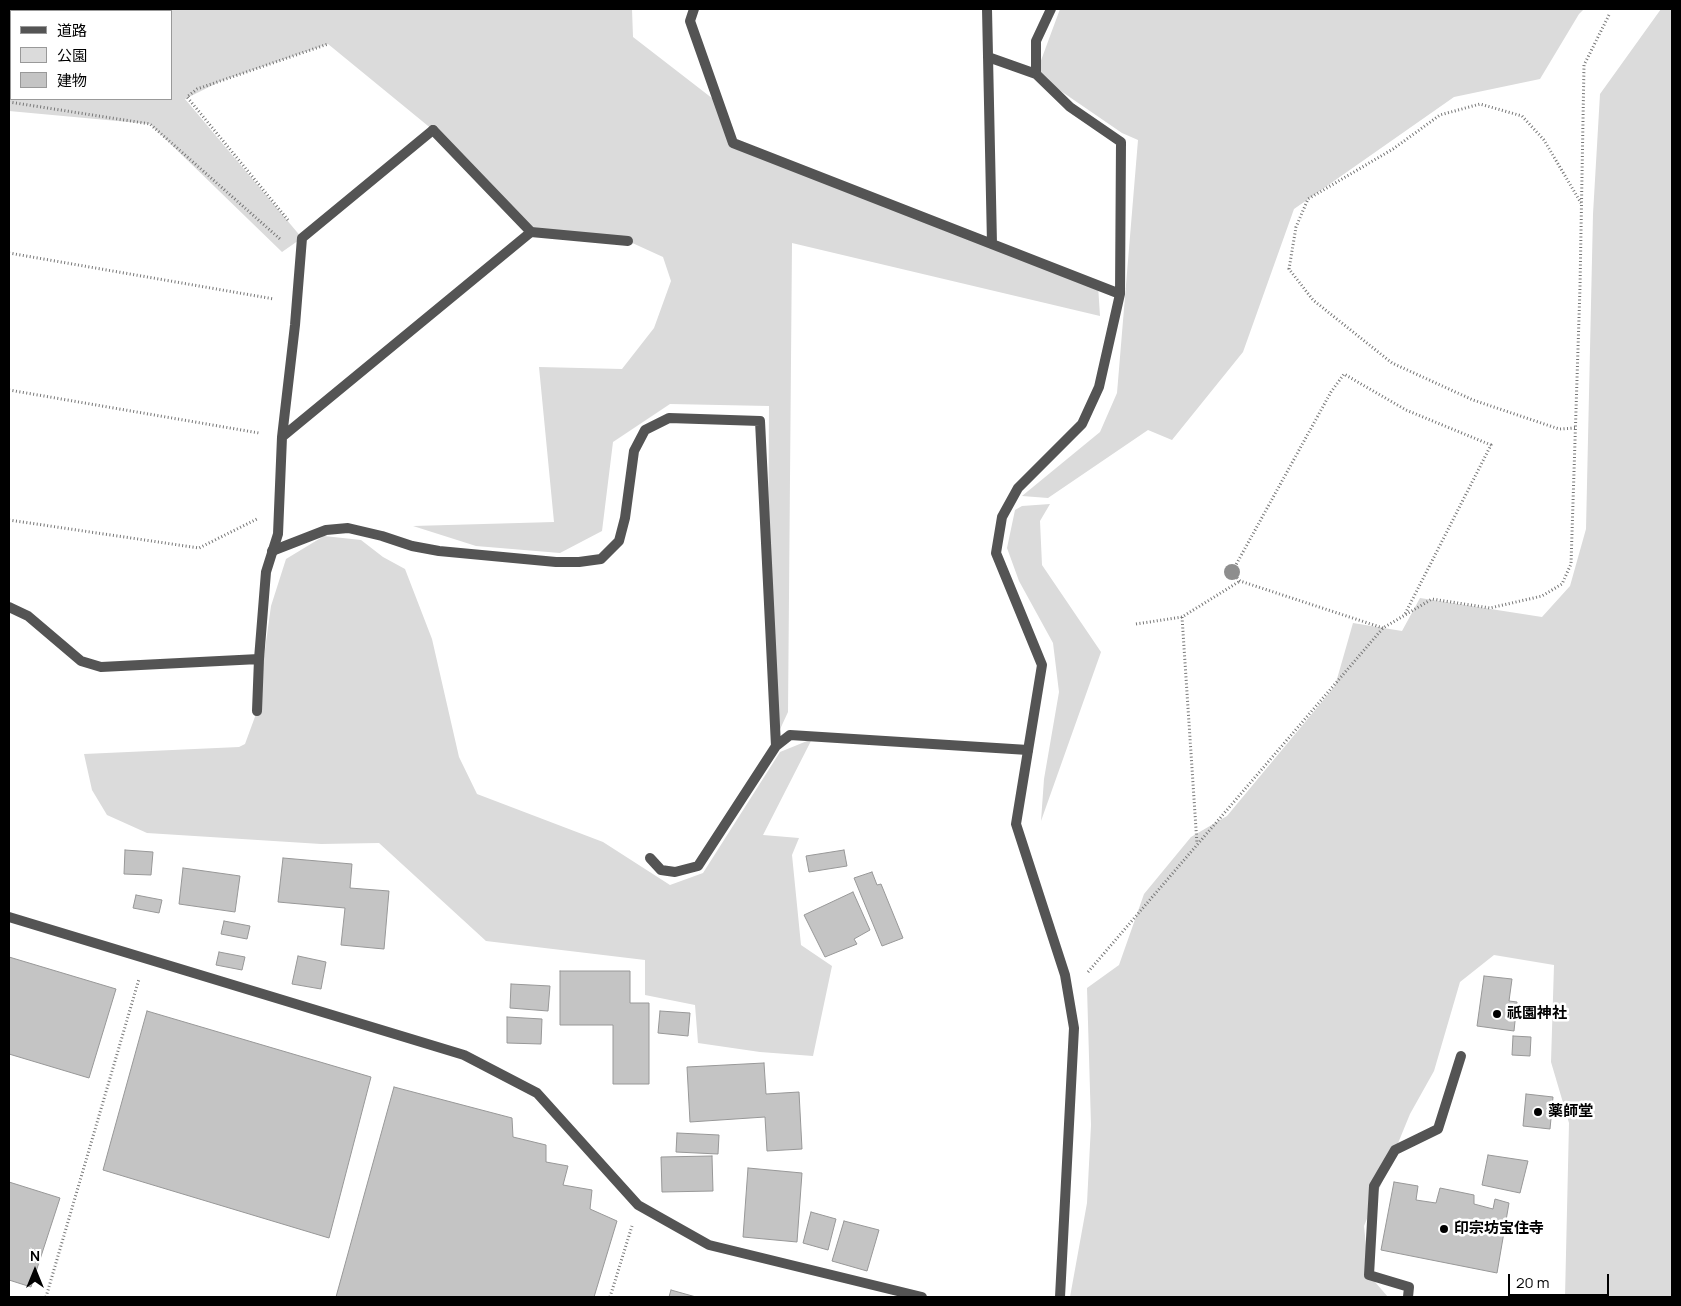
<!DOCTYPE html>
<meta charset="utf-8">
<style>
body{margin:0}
#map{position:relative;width:1681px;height:1306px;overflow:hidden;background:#fff;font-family:Manrope,"Noto Sans JP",sans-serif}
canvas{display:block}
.frame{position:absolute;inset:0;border:10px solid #000;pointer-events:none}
.legend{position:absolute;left:10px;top:10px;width:162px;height:90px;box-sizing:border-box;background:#fff;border:1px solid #999;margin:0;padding:6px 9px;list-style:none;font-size:15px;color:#000}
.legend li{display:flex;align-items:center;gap:10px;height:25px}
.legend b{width:25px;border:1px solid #999}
.north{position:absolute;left:10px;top:1246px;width:50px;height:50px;-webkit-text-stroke:4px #fff;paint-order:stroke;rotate:0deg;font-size:14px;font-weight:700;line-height:20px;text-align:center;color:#000}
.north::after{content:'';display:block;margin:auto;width:18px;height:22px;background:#000;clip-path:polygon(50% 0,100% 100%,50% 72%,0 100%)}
.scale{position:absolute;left:1508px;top:1274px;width:101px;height:22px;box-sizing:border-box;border:2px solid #000;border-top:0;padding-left:6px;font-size:15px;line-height:18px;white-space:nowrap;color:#000;-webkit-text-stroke:4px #fff;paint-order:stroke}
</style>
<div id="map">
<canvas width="1681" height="1306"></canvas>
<div class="frame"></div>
<ul class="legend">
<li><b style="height:6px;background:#545454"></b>道路</li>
<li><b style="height:14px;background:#dbdbdb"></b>公園</li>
<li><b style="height:14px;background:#c4c4c4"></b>建物</li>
</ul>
<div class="north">N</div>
<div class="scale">20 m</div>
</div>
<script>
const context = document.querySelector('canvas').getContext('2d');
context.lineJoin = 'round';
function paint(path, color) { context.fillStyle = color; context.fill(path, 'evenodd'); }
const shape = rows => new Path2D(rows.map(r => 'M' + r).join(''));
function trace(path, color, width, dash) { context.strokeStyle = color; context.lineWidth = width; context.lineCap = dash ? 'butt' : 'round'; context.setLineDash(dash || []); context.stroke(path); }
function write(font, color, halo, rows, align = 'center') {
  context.font = font + ' Manrope,"Noto Sans JP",sans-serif'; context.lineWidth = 5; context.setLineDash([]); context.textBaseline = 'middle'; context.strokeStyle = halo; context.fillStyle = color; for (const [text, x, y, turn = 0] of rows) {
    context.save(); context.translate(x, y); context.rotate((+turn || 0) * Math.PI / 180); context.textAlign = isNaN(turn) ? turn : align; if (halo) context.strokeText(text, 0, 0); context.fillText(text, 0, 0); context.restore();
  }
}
paint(shape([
 [9,9,632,9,633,37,717,102,733,143,1098,285,1100,316,792,243,788,712,776,738,768,582,769,406,670,404,613,442,602,531,560,553,476,546,413,526,554,522,539,367,622,369,654,328,671,281,663,257,628,241,534,233,433,130,328,44,221,81,185,99,302,238,282,252,150,124,9,111],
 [11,11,171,11,171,99,11,99],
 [1060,9,1584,9,1579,14,1540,79,1454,97,1294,209,1243,352,1172,440,1148,430,1048,498,1022,496,1100,432,1117,393,1138,140,1122,133,1036,74],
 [1661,9,1672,9,1672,1297,1565,1297,1569,1123,1551,1062,1554,965,1494,955,1460,982,1434,1071,1410,1114,1364,1226,1369,1275,1388,1297,1070,1297,1087,1203,1091,1125,1087,988,1119,965,1144,894,1191,837,1227,816,1335,686,1353,623,1402,631,1420,598,1542,617,1570,586,1586,529,1593,214,1600,94],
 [1050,504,1040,521,1042,565,1101,652,1041,821,1044,779,1059,692,1053,643,1019,581,1007,548,1015,510,1022,506],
 [324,536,361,540,383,557,405,569,432,639,459,757,477,794,603,842,670,885,703,873,780,752,812,739,763,835,799,838,792,855,801,945,832,966,813,1056,760,1052,698,1043,695,1005,645,995,645,960,486,941,379,843,321,844,147,833,107,815,92,790,84,754,239,747,245,744,256,714,271,606,286,559]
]), '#dbdbdb');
const building = shape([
 [125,850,153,852,151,875,124,874,125,850],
 [844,850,847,866,809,872,806,856,844,850],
 [283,858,352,864,350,888,389,891,384,949,341,945,345,908,278,902,283,858],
 [183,868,240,876,235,912,179,904,183,868],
 [872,872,877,885,881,884,903,938,882,946,854,878,872,872],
 [853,892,870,930,854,939,857,944,825,957,804,915,853,892],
 [136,895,162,900,159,913,133,908,136,895],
 [224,921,250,926,247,939,221,934,224,921],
 [219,952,245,957,242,970,216,965,219,952],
 [298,956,326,962,321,989,292,984,298,956],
 [9,957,116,989,89,1078,9,1054,9,957],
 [560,971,630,971,630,1003,649,1003,649,1084,613,1084,613,1025,560,1025,560,971],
 [1484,976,1512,979,1509,1001,1517,1002,1514,1031,1477,1026,1484,976],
 [511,984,550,986,548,1011,510,1008,511,984],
 [147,1011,371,1077,329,1238,103,1170,147,1011],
 [660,1011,690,1013,688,1036,658,1033,660,1011],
 [507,1017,542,1019,541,1044,507,1043,507,1017],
 [1513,1036,1531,1037,1530,1056,1512,1055,1513,1036],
 [764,1063,766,1094,799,1092,802,1149,767,1151,765,1117,690,1122,687,1067,764,1063],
 [394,1087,512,1118,513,1137,546,1145,546,1162,568,1166,563,1185,592,1190,590,1209,617,1221,594,1297,336,1297,394,1087],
 [1526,1094,1553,1097,1550,1129,1523,1126,1526,1094],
 [677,1133,719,1135,718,1154,676,1152,677,1133],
 [1488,1155,1528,1161,1520,1193,1482,1185,1488,1155],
 [712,1156,713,1191,662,1192,661,1157,712,1156],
 [748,1168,802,1173,797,1242,743,1237,748,1168],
 [9,1182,60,1198,31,1287,9,1280,9,1182],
 [1394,1182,1418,1186,1416,1200,1436,1203,1440,1188,1474,1195,1474,1204,1493,1209,1495,1199,1509,1203,1497,1273,1381,1250,1394,1182],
 [811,1212,836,1219,828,1250,803,1243,811,1212],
 [844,1221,879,1230,867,1271,832,1261,844,1221],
 [671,1290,696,1297,669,1297,671,1290]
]);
paint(building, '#c4c4c4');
trace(building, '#989898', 1);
trace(shape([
 [9,102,150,124,280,239],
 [288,220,187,97,197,89,328,44],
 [9,253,274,299],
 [9,390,259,433],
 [1575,428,1559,429,1473,400,1392,363,1313,300,1289,269,1296,227,1308,199,1393,149,1440,115,1480,104,1522,116,1544,140,1581,203],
 [9,520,199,548,257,519],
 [1182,617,1197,844],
 [1136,624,1182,617,1240,581],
 [1383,628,1240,581,1232,572,1331,392,1344,374,1406,410,1491,445,1405,614],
 [1088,972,1383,628,1432,599,1490,608,1542,596,1562,584,1571,564,1580,287,1584,65,1610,13],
 [46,1297,139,979],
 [610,1297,632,1226]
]), '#767676', 3, [1, 2.5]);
trace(shape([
 [433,130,531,232,628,241],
 [272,551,326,530,348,528,382,536,412,546,439,551,556,562,579,562,601,559,619,541,625,518,634,451,645,430,669,418,760,421,776,746],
 [650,858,661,870,675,872,698,866,776,746,790,735,1028,750],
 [1408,1297,1409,1287,1369,1275,1374,1186,1395,1150,1438,1129,1461,1056]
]), '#545454', 10);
trace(shape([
 [694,9,690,21,733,143,1120,294],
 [987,9,992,244],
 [1051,9,1036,41,1036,74,1070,107,1121,142,1120,294,1099,387,1082,424,1018,488,1002,517,996,553,1042,665,1016,824,1065,975,1074,1028,1060,1297],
 [988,57,1036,74],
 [282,437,531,232],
 [9,607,28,616,81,661,101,667,259,659],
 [257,711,259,659,266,572,278,534,282,437,295,325,302,238,433,130],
 [9,917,464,1055,537,1093,638,1205,709,1245,922,1297]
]), '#545454', 10);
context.fillStyle = '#8e8e8e';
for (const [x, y] of [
 [1232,572]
]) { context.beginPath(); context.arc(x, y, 8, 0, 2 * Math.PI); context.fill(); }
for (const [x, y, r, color] of [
 [1497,1014,5,"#000"],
 [1538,1112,5,"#000"],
 [1444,1229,5,"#000"]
]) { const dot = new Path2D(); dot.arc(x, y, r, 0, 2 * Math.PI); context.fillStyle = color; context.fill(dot); trace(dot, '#fff', 2); }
write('bold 15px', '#000', '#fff', [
 ["祇園神社",1507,1014],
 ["薬師堂",1548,1112],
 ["印宗坊宝住寺",1454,1229]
], 'left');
</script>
